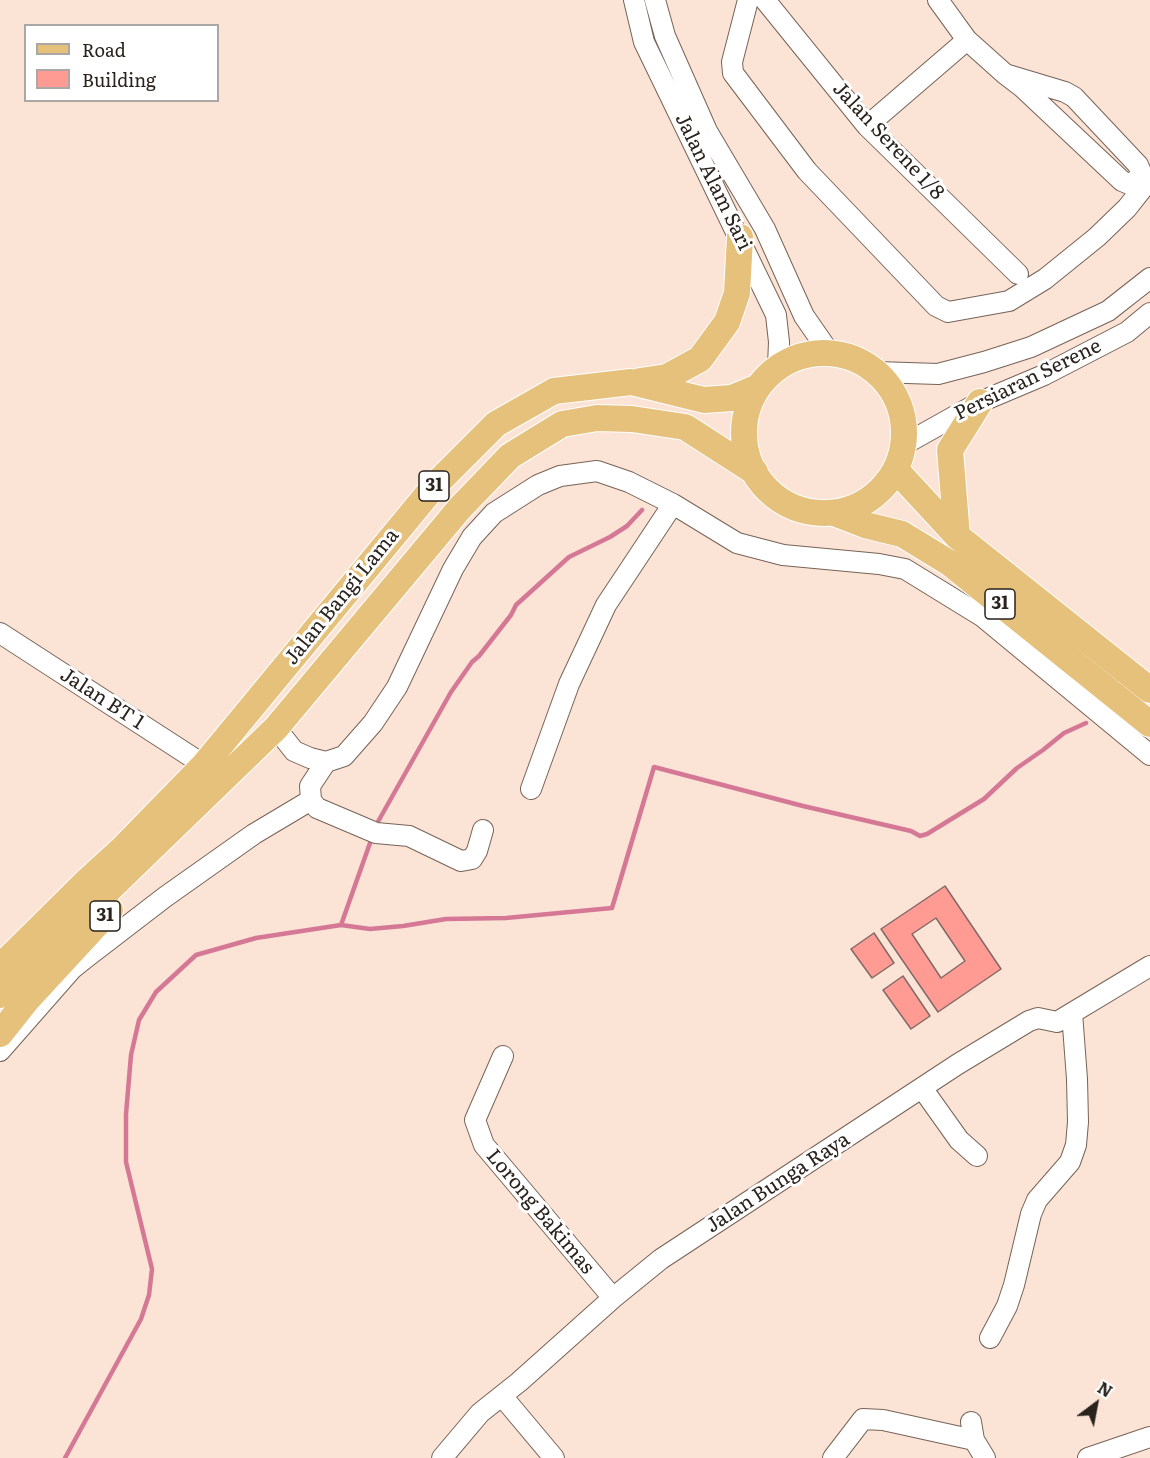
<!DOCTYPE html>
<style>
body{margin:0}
#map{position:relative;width:1150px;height:1458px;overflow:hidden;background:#fbe3d5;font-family:Literata,serif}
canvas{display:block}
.legend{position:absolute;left:24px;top:24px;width:195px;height:78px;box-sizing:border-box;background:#fff;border:2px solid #aaa7a5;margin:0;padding:8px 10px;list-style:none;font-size:18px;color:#2a221d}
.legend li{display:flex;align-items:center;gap:12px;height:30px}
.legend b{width:30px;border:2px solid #aaa7a5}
.north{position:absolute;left:1066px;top:1374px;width:60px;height:60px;-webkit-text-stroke:4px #fff;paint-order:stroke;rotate:32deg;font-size:16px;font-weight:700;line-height:24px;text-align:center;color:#2a221d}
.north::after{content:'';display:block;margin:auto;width:21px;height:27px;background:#2a221d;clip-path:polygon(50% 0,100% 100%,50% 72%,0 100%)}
</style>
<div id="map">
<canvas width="1150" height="1458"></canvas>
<ul class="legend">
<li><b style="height:8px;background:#e6c17b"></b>Road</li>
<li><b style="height:16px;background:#ff9b92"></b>Building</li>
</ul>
<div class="north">N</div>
</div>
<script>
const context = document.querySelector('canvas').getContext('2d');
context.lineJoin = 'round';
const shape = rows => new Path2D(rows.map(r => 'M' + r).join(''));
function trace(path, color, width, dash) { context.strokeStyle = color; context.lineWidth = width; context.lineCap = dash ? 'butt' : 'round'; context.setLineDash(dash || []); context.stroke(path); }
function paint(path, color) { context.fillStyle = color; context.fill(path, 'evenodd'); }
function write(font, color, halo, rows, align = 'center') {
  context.font = font + ' Literata,serif'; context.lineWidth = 6; context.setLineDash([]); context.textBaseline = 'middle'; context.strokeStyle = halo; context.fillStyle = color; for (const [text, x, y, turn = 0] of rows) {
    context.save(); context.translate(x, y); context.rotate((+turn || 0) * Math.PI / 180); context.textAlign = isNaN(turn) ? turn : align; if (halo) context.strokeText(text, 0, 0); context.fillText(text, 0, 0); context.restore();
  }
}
trace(shape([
 [375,827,451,692,472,662,479,656,511,615,516,605,569,557,610,537,627,526,642,510],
 [341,925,370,843],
 [65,1458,141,1319,149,1295,152,1269,126,1162,126,1114,131,1055,139,1020,156,992,196,955,256,938,341,925,370,929,403,926,446,919,506,918,612,908,654,767,803,806,911,831,920,836,927,834,984,799,1017,768,1043,750,1064,733,1086,723]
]), '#d57896', 4.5);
const building = shape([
 [945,886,1001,969,938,1012,881,929,945,886],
 [936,918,965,961,941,978,912,934,936,918],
 [874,933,894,963,872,978,851,949,874,933],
 [903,976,930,1016,911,1029,883,990,903,976]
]);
paint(building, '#ff9b92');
trace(building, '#826967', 1.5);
const minor = shape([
 [634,0,644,42,776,315,779,342,778,366],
 [655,0,665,36,707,131,765,229,804,316,829,352],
 [748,0,732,62,733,73,807,171,936,306,948,312,1009,301,1045,279,1097,237,1127,208,1150,179],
 [765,0,867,126,1018,274],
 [938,0,967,40,1005,74,1022,87,1122,181,1129,184,1136,181,1141,172,1138,165,1074,97,1065,92,1005,74],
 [867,126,967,40],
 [877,372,938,374,984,362,1031,347,1108,311,1150,278],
 [905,444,980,402,1044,375,1127,332,1150,313],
 [0,633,204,765],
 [276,728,294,751,310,758,326,762,344,756,373,723,397,687,453,569,472,537,494,513,538,485,560,476,597,471,629,482,673,504,737,543,783,555,879,564,905,569,983,617,1150,755],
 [326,762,310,786,311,800,317,808,376,833,409,836,461,861,472,859,477,851,483,830],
 [531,789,569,684,606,605,673,504],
 [0,1051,72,969,87,957,165,897,254,834,311,800],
 [503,1056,475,1120,484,1145,613,1298],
 [922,1088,959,1140,977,1156],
 [990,1338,1007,1306,1014,1285,1031,1214,1037,1200,1070,1162,1076,1145,1078,1122,1077,1079,1072,1013],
 [502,1396,554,1458],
 [971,1422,974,1440,985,1458],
 [442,1458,480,1413,519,1382,613,1298,661,1259,958,1064,1029,1021,1038,1018,1057,1022,1150,966],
 [833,1458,863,1419,883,1420,974,1440],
 [1088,1458,1150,1437]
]);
const major = shape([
 '744 433a80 80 0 1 1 160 0a80 80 0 1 1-160 0Z',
 [640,381,667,377,700,359,727,322,737,293,740,237],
 [896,470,957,536,1150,690],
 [834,513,865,525,902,534,951,564,1150,724],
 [957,536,950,450,980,402],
 [0,967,88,880,122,849,204,765,436,484,496,424,554,391,631,382,704,400,732,398,756,388],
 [0,995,276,728,460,508,510,456,562,424,597,418,632,419,685,427,755,472],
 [0,1034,27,1000,110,910]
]);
trace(minor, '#776357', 22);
trace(major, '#fff', 28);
trace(minor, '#fff', 20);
trace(major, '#e6c17b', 26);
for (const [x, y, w] of [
 [434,486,30],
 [1000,604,30],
 [105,916,30]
]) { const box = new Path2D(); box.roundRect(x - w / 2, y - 15, w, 30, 4.5); context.fillStyle = '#fff'; context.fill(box); trace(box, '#2a221d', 1.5); }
write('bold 18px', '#2a221d', null, [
 ["31",434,486],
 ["31",1000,604],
 ["31",105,916]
]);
write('20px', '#2a221d', '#fff', [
 ["Jalan Serene 1/8",888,141,47],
 ["Jalan Alam Sari",713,182,64],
 ["Persiaran Serene",1028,380,-26],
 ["Jalan Bangi Lama",342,597,-51],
 ["Jalan BT 1",102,699,33],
 ["Jalan Bunga Raya",778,1183,-33],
 ["Lorong Bakimas",540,1212,50]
]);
</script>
